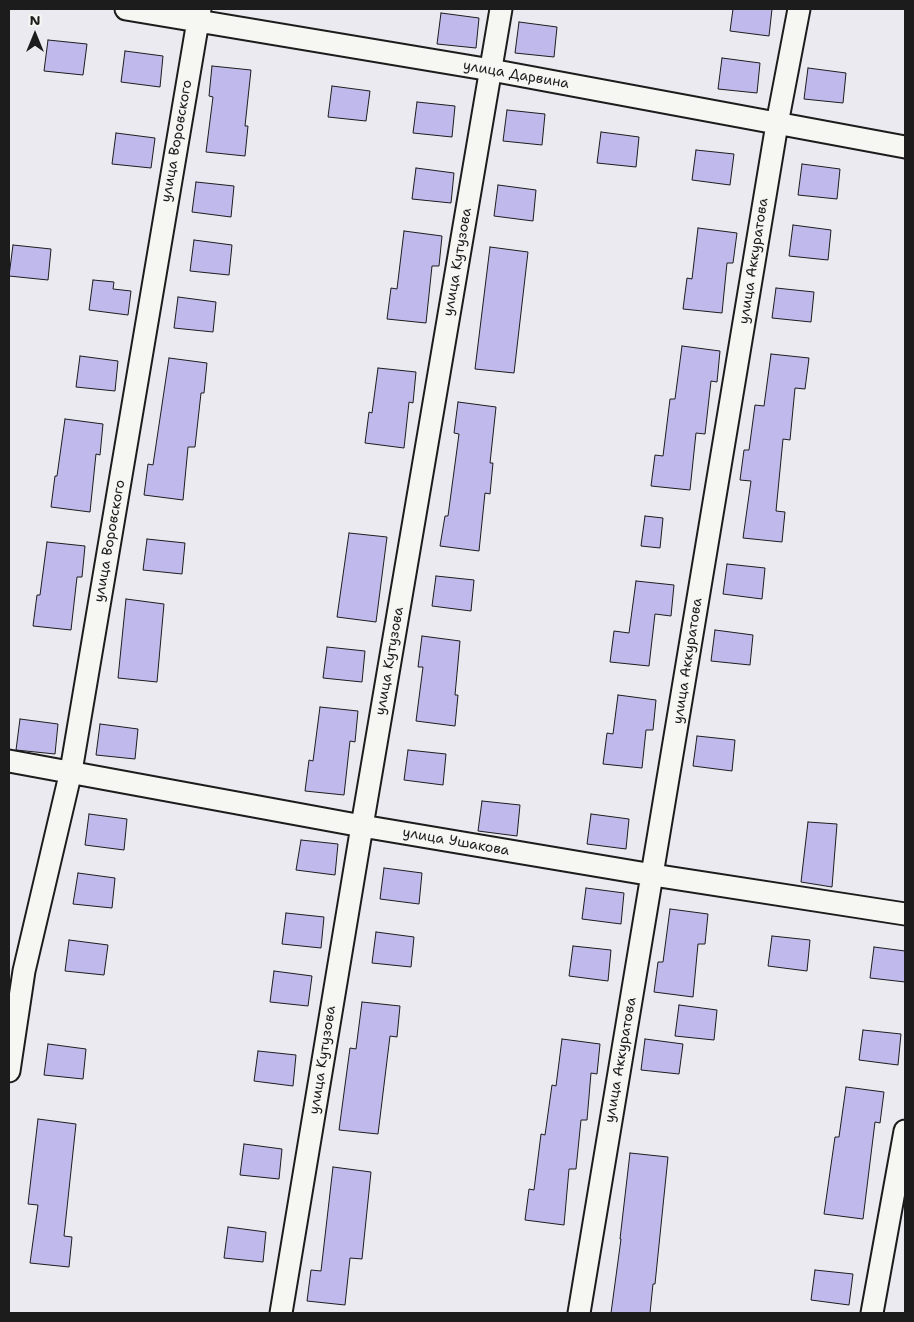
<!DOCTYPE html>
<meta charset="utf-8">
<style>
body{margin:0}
#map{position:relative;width:914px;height:1322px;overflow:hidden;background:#ebeaf1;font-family:"Shantell Sans",sans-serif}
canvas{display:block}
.frame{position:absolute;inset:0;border:10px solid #1c1c1c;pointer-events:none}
.north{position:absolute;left:10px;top:10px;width:50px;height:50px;-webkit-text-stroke:4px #f6f6f2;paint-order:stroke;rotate:0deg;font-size:14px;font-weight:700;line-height:20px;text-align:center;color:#1c1c1c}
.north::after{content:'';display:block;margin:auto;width:18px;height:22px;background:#1c1c1c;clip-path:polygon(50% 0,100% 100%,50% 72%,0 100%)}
</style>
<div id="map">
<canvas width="914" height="1322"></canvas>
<div class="frame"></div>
<div class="north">N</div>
</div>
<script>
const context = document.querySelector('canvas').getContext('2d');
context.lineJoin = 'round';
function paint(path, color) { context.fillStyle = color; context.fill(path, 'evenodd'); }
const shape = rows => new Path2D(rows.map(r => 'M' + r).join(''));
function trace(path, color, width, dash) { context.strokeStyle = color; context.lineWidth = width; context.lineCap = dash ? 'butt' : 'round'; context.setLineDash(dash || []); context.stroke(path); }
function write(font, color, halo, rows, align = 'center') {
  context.font = font + ' "Shantell Sans",sans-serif'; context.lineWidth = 4; context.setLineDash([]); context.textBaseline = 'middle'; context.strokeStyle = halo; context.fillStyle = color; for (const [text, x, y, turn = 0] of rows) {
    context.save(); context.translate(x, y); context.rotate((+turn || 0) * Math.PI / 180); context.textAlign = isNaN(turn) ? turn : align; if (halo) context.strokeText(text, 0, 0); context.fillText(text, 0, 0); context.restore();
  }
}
const building = shape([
 [733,9,772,9,769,36,730,31,733,9],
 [441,13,479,18,476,48,437,44,441,13],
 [519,22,557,27,554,57,515,53,519,22],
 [48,40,87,44,83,75,44,71,48,40],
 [125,51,163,56,160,87,121,82,125,51],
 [722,58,760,63,757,93,718,89,722,58],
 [212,66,251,70,245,126,248,126,245,156,206,152,213,97,209,96,212,66],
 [808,68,846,73,843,103,804,99,808,68],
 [332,86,370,91,366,121,328,117,332,86],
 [417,102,455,106,452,137,413,133,417,102],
 [507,110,545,114,542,145,503,141,507,110],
 [601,132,639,137,636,167,597,163,601,132],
 [116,133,155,138,151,168,112,164,116,133],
 [696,150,734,154,730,185,692,180,696,150],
 [802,164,840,169,837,199,798,195,802,164],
 [416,168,454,173,451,203,412,199,416,168],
 [196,182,234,186,231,217,192,212,196,182],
 [498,185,536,190,533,221,494,216,498,185],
 [793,225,831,230,828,260,789,256,793,225],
 [698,228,737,233,733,263,727,263,722,313,683,309,687,278,692,279,698,228],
 [404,231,442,236,439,266,432,266,426,323,387,319,391,288,397,289,404,231],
 [194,240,232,245,229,275,190,271,194,240],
 [13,245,51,249,48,280,9,276,13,245],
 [490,247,528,252,514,373,475,369,490,247],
 [93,280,114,282,113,289,131,291,128,315,89,310,93,280],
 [776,288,814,292,811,322,772,318,776,288],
 [178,297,216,302,213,332,174,328,178,297],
 [682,346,720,351,717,382,711,381,705,434,696,433,690,490,651,486,655,455,663,456,670,399,675,399,682,346],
 [771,354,809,358,805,389,795,388,790,440,783,439,776,511,785,512,782,542,743,538,751,481,740,480,744,450,749,450,755,405,764,406,771,354],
 [80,356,118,361,115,391,76,387,80,356],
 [169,358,207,363,204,393,201,393,195,447,188,447,183,500,144,495,148,464,153,465,169,358],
 [378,368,416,372,413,403,409,402,404,448,365,443,369,412,372,413,378,368],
 [458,402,496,407,490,463,493,463,490,494,485,493,479,551,440,546,445,516,448,516,459,434,454,433,458,402],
 [65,419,103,424,100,455,96,454,90,512,51,507,55,476,57,476,65,419],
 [645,516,663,518,660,548,641,546,645,516],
 [349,533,387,537,376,622,337,617,349,533],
 [147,539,185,543,182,574,143,570,147,539],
 [47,542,85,546,82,577,77,577,71,630,33,626,37,595,40,595,47,542],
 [727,564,765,568,762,599,723,594,727,564],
 [436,576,474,580,471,611,432,606,436,576],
 [636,581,674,585,671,616,655,614,649,666,610,662,614,631,629,633,636,581],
 [126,599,164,604,157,682,118,678,126,599],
 [715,630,753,635,750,665,711,661,715,630],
 [422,636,460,641,455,695,458,695,455,726,416,721,423,667,418,667,422,636],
 [327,647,365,651,362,682,323,678,327,647],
 [618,695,656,700,653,730,646,730,642,768,603,764,607,733,613,734,618,695],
 [320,707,358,711,355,742,350,741,344,795,305,791,309,760,313,761,320,707],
 [20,719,58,724,55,754,16,750,20,719],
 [100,724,138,729,135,759,96,755,100,724],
 [697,736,735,740,732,771,693,766,697,736],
 [408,750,446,754,443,785,404,780,408,750],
 [482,801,520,805,517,836,478,831,482,801],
 [89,814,127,819,124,850,85,845,89,814],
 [591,814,629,819,626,849,587,844,591,814],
 [808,822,837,824,832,887,801,882,808,822],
 [301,840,338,844,335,875,296,870,301,840],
 [384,868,422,873,419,904,380,899,384,868],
 [78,873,115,878,112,908,73,904,78,873],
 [586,888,624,893,621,924,582,919,586,888],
 [670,909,708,914,705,944,698,944,693,997,654,992,658,962,663,962,670,909],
 [286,913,324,917,321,948,282,944,286,913],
 [376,932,414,937,411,967,372,963,376,932],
 [772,936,810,940,807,971,768,966,772,936],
 [69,940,108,945,104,975,65,971,69,940],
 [573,946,611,950,608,981,569,976,573,946],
 [874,947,905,951,905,982,870,978,874,947],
 [274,971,312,976,308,1006,270,1002,274,971],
 [362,1002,400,1006,397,1037,390,1036,378,1134,339,1130,350,1048,356,1049,362,1002],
 [679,1005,717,1010,714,1040,675,1036,679,1005],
 [863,1030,901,1034,898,1065,859,1060,863,1030],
 [562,1039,600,1044,597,1074,591,1073,587,1120,581,1120,576,1169,569,1169,564,1225,525,1220,529,1189,534,1190,541,1134,545,1135,552,1085,556,1086,562,1039],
 [645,1039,683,1044,679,1074,641,1070,645,1039],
 [48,1044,86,1049,83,1079,44,1075,48,1044],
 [258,1051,296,1055,293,1086,254,1081,258,1051],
 [846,1087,884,1092,880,1123,875,1122,863,1219,824,1214,835,1137,839,1137,846,1087],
 [38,1119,76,1124,64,1236,72,1237,69,1267,30,1263,38,1205,28,1204,38,1119],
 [244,1144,282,1149,279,1179,240,1175,244,1144],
 [630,1153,668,1157,655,1284,653,1284,650,1313,611,1313,621,1239,620,1239,630,1153],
 [333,1167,371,1172,362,1259,350,1258,345,1305,307,1301,311,1270,321,1271,333,1167],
 [228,1227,266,1232,263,1262,224,1258,228,1227],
 [815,1270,853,1274,849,1305,811,1300,815,1270]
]);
paint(building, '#c0baec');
trace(building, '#1c1c1c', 1);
const minor = shape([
 [126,9,491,70,905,147],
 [9,761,362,826,653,875,905,914],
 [9,1071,24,971,71,771,200,9],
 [281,1313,362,826,501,9],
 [579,1313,777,124,799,9],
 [872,1313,905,1131]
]);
trace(minor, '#1c1c1c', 25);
trace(minor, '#f6f6f2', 21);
write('14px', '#1c1c1c', '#f6f6f2', [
 ["улица Дарвина",516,75,10],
 ["улица Воровского",177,141,-80],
 ["улица Аккуратова",754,261,-81],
 ["улица Кутузова",458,262,-80],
 ["улица Воровского",110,541,-80],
 ["улица Кутузова",390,661,-80],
 ["улица Аккуратова",688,661,-81],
 ["улица Ушакова",456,842,10],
 ["улица Кутузова",323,1060,-81],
 ["улица Аккуратова",621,1060,-80]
]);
</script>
